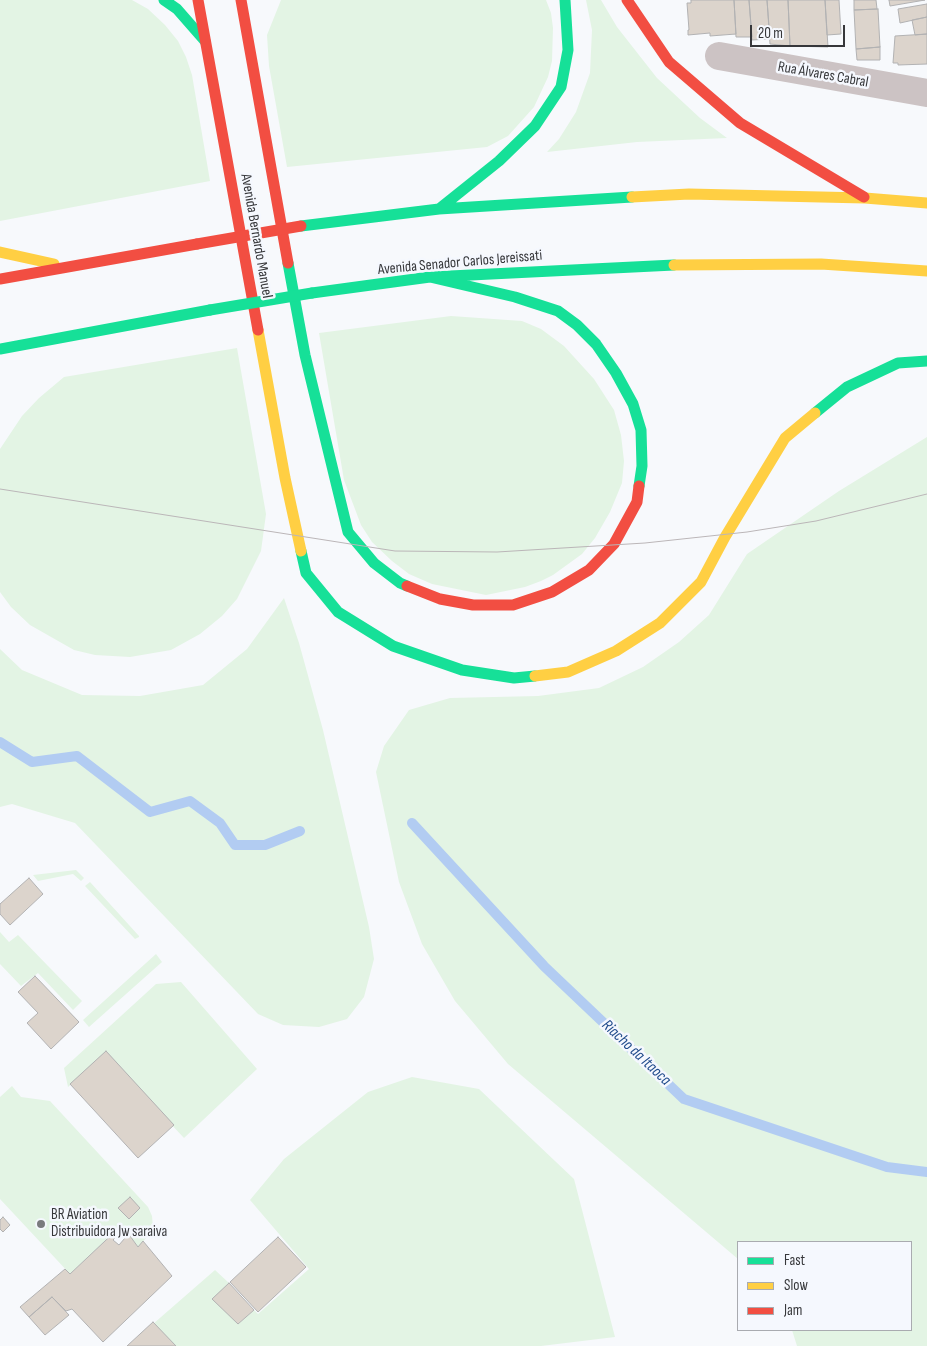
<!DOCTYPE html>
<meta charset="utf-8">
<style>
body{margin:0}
#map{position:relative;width:927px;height:1346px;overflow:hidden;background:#f7f9fc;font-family:"Sofia Sans Condensed",sans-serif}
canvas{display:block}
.legend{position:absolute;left:737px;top:1241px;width:175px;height:90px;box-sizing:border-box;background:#f5f8fe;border:1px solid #a9abb0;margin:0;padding:6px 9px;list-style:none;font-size:15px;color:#36373a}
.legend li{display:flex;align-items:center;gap:10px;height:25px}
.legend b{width:25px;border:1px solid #a9abb0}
.scale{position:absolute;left:750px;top:25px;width:95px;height:22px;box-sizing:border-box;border:2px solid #36373a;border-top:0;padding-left:6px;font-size:15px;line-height:18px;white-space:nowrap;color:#36373a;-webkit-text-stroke:4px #f5f8fe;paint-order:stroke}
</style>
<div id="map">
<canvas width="927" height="1346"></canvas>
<ul class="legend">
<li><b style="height:6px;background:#16e098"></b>Fast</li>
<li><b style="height:6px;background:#ffcf43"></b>Slow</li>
<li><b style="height:6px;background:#f24e42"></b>Jam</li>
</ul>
<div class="scale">20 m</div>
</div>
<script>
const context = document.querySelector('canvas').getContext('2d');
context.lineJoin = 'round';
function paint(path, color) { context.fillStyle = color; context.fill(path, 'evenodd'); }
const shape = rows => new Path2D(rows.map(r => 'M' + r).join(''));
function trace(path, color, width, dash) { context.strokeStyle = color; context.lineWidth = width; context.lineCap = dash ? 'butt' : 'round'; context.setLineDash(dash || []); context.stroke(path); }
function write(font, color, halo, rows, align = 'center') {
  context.font = font + ' "Sofia Sans Condensed",sans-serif'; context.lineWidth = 5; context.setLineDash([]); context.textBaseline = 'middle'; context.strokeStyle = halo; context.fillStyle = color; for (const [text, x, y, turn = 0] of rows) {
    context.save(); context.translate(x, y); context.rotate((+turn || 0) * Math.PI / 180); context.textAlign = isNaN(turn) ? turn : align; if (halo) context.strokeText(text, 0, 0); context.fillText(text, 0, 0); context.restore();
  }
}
paint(shape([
 [0,0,132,0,148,9,165,25,178,41,186,57,192,75,210,181,0,221],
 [281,0,546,0,551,13,553,28,552,61,548,77,534,107,508,136,487,147,287,167,269,66,267,35],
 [586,0,601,0,617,27,657,78,700,118,727,138,637,142,547,152,559,139,576,112,590,73,592,30],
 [451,316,522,321,541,329,564,346,594,379,614,410,621,435,624,461,622,483,610,512,595,538,582,554,553,575,541,581,525,587,486,595,432,584,409,574,392,561,372,542,361,525,344,480,319,333],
 [237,348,266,514,261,551,237,599,222,616,200,634,171,650,130,657,95,655,74,650,30,625,11,607,0,592,0,449,22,416,39,398,64,377],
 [927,437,927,1346,797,1346,792,1330,911,1330,911,1242,738,1242,738,1259,508,1064,455,1001,422,944,399,882,376,772,384,746,409,710,450,698,538,696,599,688,643,667,679,642,709,615,747,554,839,491],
 [284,598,299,643,323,730,369,927,374,959,364,997,347,1019,319,1027,283,1025,258,1014,75,823,12,804,0,807,0,649,22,670,82,695,140,696,203,685,247,649],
 [76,870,84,878,81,881,73,874,38,881,33,875],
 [90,882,139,936,139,937,135,939,85,886],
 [0,932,9,942,18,935,82,1001,73,1010,38,973,21,986,0,964],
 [156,954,162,962,89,1027,83,1020],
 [181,982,257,1069,184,1138,105,1054,68,1087,64,1068,156,984],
 [412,1077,479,1089,574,1179,615,1337,541,1346,173,1346,153,1324,215,1270,229,1283,238,1324,254,1310,258,1314,309,1269,250,1200,284,1159,368,1092],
 [12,1086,21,1097,50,1101,148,1207,152,1216,153,1227,149,1235,138,1247,122,1226,70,1274,0,1199,0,1097]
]), '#e3f4e4');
trace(shape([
 [0,742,32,762,77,756,150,812,190,801,220,823,235,845,265,845,300,831],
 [412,823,544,966,684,1099,887,1167,927,1172]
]), '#b2ccf2', 10);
const building = shape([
 [691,0,734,0,736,34,710,36,710,33,688,35,688,30,689,30,687,3,691,3,691,0],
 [734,0,749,0,752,37,736,37,734,0],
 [749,0,767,0,770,39,752,40,749,0],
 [767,0,788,0,790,46,770,44,767,0],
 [788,0,825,0,828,47,790,46,788,0],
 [825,0,839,0,841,34,827,35,825,0],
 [854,0,876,0,877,9,854,10,854,0],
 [889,0,925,0,890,6,889,0],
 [927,4,927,17,900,23,898,9,927,4],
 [878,9,880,47,856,49,854,10,878,9],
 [927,17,927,34,915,35,912,20,927,17],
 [927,34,927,64,898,65,898,63,893,63,895,36,927,34],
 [880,47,880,60,857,60,856,49,880,47],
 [29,878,43,894,10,925,0,914,0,904,29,878],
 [35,976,79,1022,51,1049,27,1023,38,1013,18,992,35,976],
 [106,1051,174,1125,138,1158,70,1084,106,1051],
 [130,1197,140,1208,129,1219,118,1208,130,1197],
 [3,1217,10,1225,3,1232,0,1229,0,1220,3,1217],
 [122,1225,138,1247,143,1241,172,1276,103,1342,72,1309,66,1311,52,1297,29,1317,20,1307,65,1269,70,1274,122,1225],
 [120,1233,125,1238,119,1245,113,1240,120,1233],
 [278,1237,306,1267,258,1312,230,1282,278,1237],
 [229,1283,254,1310,238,1324,212,1299,229,1283],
 [52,1297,69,1315,45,1335,29,1317,52,1297],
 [153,1322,176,1346,127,1346,153,1322]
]);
paint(building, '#dcd4cc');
trace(building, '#b2b2b3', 1);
trace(shape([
 [719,56,927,93]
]), '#ccc3c4', 28);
trace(shape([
 [164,0,177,9,205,41],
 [439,209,499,161,535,126,561,87,568,50,565,0],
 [301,226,439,209,632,197],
 [288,263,305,355,348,532,374,563,400,583,407,586],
 [430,277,515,297,558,311,577,325,596,344,616,373,633,404,641,430,642,466,639,486],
 [312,293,430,277,674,265],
 [0,349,210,310],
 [815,413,847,387,898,363,927,361],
 [301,551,306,573,338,612,393,646,462,670,514,678,535,676]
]), '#16e098', 11);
trace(shape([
 [632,197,689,194,865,198,927,203],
 [0,252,54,264],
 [674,265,821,264,927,271],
 [258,330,285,478,301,551],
 [535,676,568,672,616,651,660,623,701,582,725,537,785,438,815,413]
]), '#ffcf43', 11);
trace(shape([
 [198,0,258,330],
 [241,0,288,263],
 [627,0,669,62,740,123,864,197],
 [0,279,197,244],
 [407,586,440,599,473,605,513,605,552,592,589,570,614,544,637,502,639,486]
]), '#f24e42', 11);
trace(shape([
 [0,489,395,551,497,552,645,543,747,532,816,521,927,494]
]), '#bbb6b8', 1);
trace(shape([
 [210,310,312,293]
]), '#16e098', 11);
trace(shape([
 [197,244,301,226]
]), '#f24e42', 11);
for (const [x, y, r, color] of [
 [41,1224,5,"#7a7b7e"]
]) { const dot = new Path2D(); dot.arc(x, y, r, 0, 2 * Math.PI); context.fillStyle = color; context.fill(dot); trace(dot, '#f5f8fe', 2); }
write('15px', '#36373a', '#f5f8fe', [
 ["Rua Álvares Cabral",823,75,10],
 ["Avenida Bernardo Manuel",256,236,80],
 ["Avenida Senador Carlos Jereissati",460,263,-5]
]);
write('15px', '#36373a', '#f5f8fe', [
 ["BR Aviation",51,1215],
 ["Distribuidora Jw saraiva",51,1232]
], 'left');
write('italic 16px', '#204c8b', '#f5f8fe', [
 ["Riacho da Itaoca",636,1053,43]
]);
</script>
